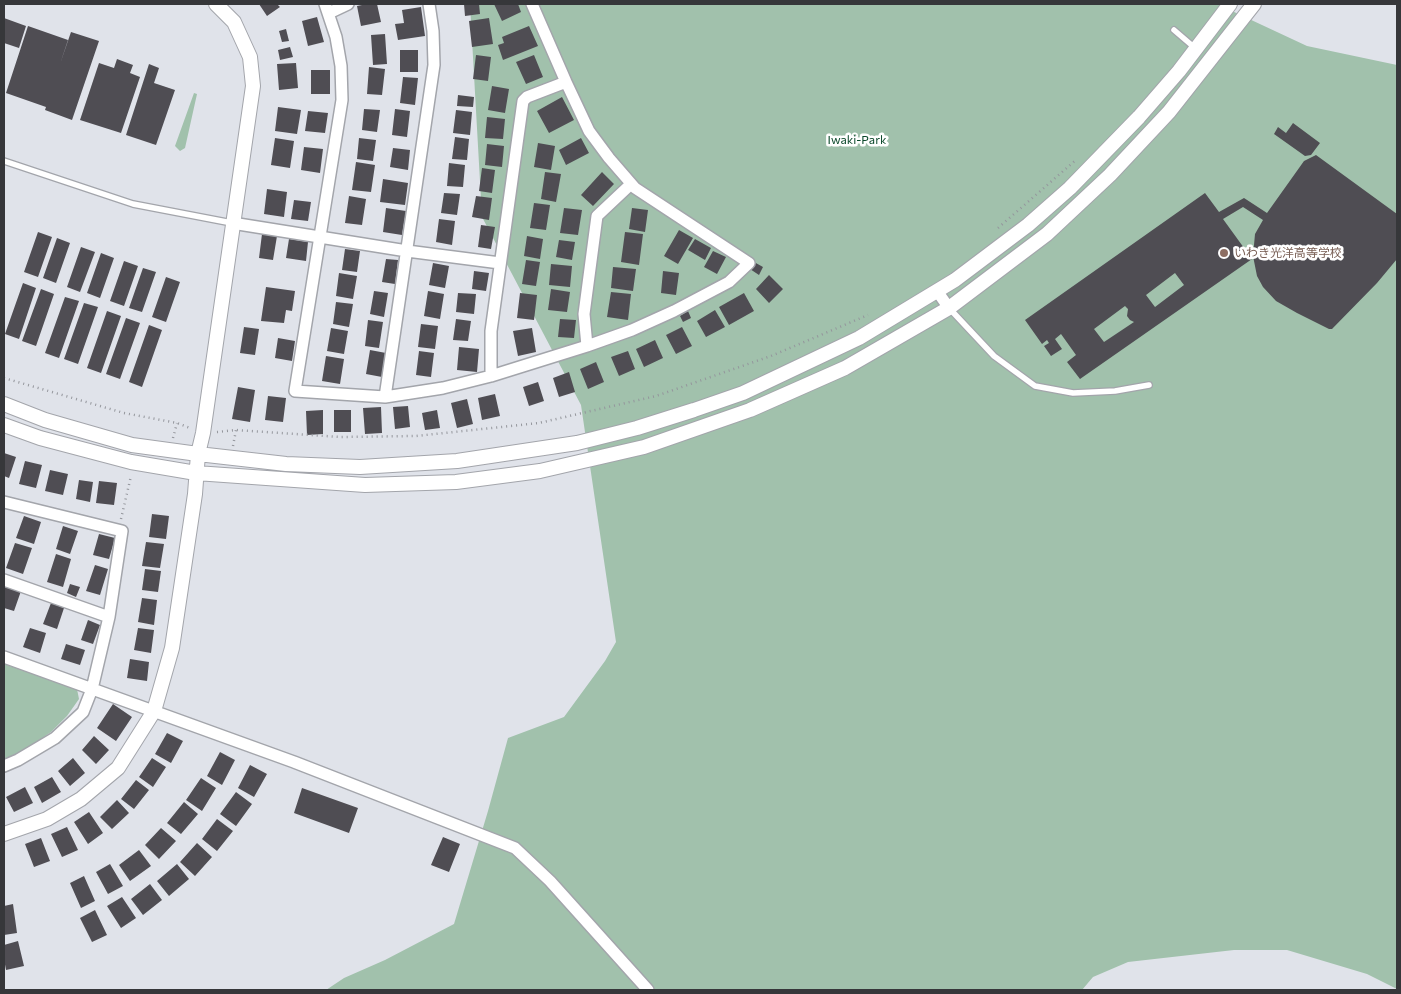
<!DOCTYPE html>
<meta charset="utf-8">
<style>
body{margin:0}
#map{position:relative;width:1401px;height:994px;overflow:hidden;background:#e0e3ea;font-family:Commissioner,sans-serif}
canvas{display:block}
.frame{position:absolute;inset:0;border:5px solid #36373a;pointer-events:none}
</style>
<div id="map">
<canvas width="1401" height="994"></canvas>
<div class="frame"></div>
</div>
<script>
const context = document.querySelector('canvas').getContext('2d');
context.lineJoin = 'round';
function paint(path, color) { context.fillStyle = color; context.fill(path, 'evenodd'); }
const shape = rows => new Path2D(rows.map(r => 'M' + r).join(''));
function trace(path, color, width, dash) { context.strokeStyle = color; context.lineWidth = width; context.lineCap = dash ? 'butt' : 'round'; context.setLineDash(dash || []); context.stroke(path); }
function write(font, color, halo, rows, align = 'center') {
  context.font = font + ' Commissioner,"Noto Sans JP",sans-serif'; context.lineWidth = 5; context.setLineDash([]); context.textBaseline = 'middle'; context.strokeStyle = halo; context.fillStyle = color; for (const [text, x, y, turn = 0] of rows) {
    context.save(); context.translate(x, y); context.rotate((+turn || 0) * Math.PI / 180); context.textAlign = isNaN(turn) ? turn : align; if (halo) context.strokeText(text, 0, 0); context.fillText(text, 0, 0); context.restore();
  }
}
paint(shape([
 [470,4,1217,4,1307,46,1397,65,1397,989,1367,974,1287,950,1234,950,1128,962,1093,977,1082,990,326,990,344,978,385,960,454,924,488,811,508,738,564,717,605,661,616,642,581,405,482,217],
 [194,93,197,94,185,148,180,151,175,146],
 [4,664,77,689,79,699,67,716,51,732,31,746,4,760]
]), '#a1c1ac');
paint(shape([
 [259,4,277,4,280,7,267,16],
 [367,4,377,4,381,22,361,26,357,6],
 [464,4,479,4,480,14,465,16],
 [494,4,518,4,521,12,502,21],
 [421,7,425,36,398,40,395,24,404,23,402,10],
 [317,17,324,42,308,46,302,21],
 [4,18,26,26,19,48,4,43],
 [489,18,493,44,472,47,469,21],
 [28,26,68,40,60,64,71,32,99,41,72,120,45,110,46,107,6,93],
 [529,26,538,46,503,60,498,45,504,43,502,37],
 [286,29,289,41,282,42,279,31],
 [385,34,387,64,373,65,371,35],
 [290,47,293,57,280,60,278,50],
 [400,50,418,50,418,72,400,72],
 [476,55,491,57,488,81,473,79],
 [534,55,543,77,526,84,516,62],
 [117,59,133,65,130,73,140,77,121,133,80,120,99,63,114,68],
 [296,63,298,88,279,90,277,64],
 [149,64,159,68,154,83,175,90,156,145,126,135],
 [369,67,385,69,382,95,367,94],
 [311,70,330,70,330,94,311,94],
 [403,77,418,78,415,105,400,103],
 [492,86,509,89,505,113,488,110],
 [458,95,474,97,473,107,457,106],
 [562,97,574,120,549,133,537,111],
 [278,107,301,110,297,134,275,131],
 [364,109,380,110,377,132,362,130],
 [395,109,410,111,407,137,392,135],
 [456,110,472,112,470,135,453,133],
 [308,111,328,113,325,133,305,131],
 [487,117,505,119,503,139,485,138],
 [1293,123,1320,143,1311,155,1305,156,1274,134,1278,127,1286,133],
 [455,137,469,139,467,160,452,159],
 [275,138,294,141,290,168,271,165],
 [359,138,376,140,373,161,357,159],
 [581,138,589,153,566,165,559,150],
 [538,143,555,146,551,170,534,167],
 [487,144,504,146,502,167,485,165],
 [304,147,323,149,320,173,301,170],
 [393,148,410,150,408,170,390,167],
 [1316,155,1397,214,1397,259,1377,283,1332,329,1329,329,1297,313,1276,301,1263,287,1257,276,1253,256,1255,234,1263,220,1243,207,1223,219,1252,259,1080,379,1067,362,1076,355,1061,334,1055,339,1062,349,1051,356,1044,346,1049,343,1047,340,1042,344,1025,320,1205,193,1219,212,1244,198,1267,213,1304,161],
 [1175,273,1184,285,1155,307,1146,295],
 [1125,306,1128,309,1127,316,1130,320,1134,322,1104,342,1094,329],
 [356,162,375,165,371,192,352,190],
 [449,163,465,165,463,187,447,186],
 [482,168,495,170,492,193,479,191],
 [545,172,561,174,556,202,541,199],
 [602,172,614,184,593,206,581,195],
 [383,179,408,183,405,205,380,202],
 [267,189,287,192,284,217,264,214],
 [444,193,460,194,457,215,441,213],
 [349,196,366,199,362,225,345,223],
 [476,196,492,198,489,220,472,217],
 [294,200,311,202,308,221,291,219],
 [534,203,550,205,546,230,530,228],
 [386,208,406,211,402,235,383,232],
 [564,208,582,210,578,235,560,233],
 [632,208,648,210,645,232,629,229],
 [439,219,455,221,452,245,436,242],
 [481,225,495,227,491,249,478,247],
 [679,230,693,238,678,264,664,256],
 [38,232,52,237,38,277,24,272],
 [625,232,643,234,639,265,621,262],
 [262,234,277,236,273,260,259,258],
 [527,236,543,239,540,259,524,256],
 [57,238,70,243,56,283,43,278],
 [289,239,308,242,306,261,286,258],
 [695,239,711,248,705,260,688,250],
 [559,240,575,242,572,260,556,257],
 [81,247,95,252,80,292,67,287],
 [345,249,360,251,357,272,342,270],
 [713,251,726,257,717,274,704,267],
 [101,253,114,258,100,298,87,293],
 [386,259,398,260,395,284,382,282],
 [526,260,540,262,536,286,522,284],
 [124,261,138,266,124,306,110,301],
 [754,262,763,267,759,275,750,269],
 [433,263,449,266,445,288,429,285],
 [551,264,572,266,570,287,549,285],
 [613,267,636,269,633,291,611,288],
 [143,268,156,272,142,312,129,308],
 [474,271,489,273,486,291,472,289],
 [663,271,679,273,676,295,661,293],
 [339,273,357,276,353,299,336,296],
 [769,275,783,289,769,303,756,289],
 [166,277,180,282,166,322,152,317],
 [23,283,36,288,19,339,5,334],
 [266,287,295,291,292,311,286,310,284,323,261,321],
 [41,289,54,294,36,346,22,341],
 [551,289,570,292,567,312,548,310],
 [374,291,388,293,384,317,370,314],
 [428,291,444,294,440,319,424,316],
 [611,292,631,294,628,320,607,317],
 [458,293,476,294,474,314,456,312],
 [520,293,537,295,534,320,517,318],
 [744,293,754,311,729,325,719,307],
 [65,297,79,301,59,358,45,353],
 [336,302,353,304,349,327,333,324],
 [84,303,98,307,78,364,64,359],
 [715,310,725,327,706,337,697,321],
 [107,311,121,316,101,373,87,368],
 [688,311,691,318,683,322,680,316],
 [126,318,140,323,120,379,106,374],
 [456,319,471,321,468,341,453,340],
 [560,319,576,320,574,338,558,337],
 [368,320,383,322,379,348,365,346],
 [421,324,438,326,435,349,418,347],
 [149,325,162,330,142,387,129,382],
 [244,327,259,329,255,355,240,353],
 [682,327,692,346,676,354,666,335],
 [331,328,348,331,344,354,327,351],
 [532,328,536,352,518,356,513,331],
 [278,338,295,341,292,361,275,358],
 [655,340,663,358,644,367,636,349],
 [459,347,479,349,477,372,457,370],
 [370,350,386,353,382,377,366,374],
 [419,351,434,353,431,377,416,375],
 [628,351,635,369,619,376,611,357],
 [326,356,344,359,340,384,322,381],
 [596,362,604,382,588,389,580,369],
 [569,372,575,392,559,397,553,378],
 [538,382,544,401,529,406,523,387],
 [238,387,255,390,250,422,232,419],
 [495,394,500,416,482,420,478,398],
 [268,396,286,398,283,422,265,420],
 [467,399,473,424,457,428,451,403],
 [408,406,410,427,395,429,393,407],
 [381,407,382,433,365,434,363,408],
 [323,410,323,434,307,435,306,411],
 [334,410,351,410,351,432,334,432],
 [437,410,440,428,425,430,422,413],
 [4,453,16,457,9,478,4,476],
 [25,461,42,465,36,488,19,484],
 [50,470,68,474,63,495,45,491],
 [79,480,93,482,90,502,76,499],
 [99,481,117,483,114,505,96,503],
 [152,514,169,516,166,539,149,537],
 [24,516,41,522,34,544,16,538],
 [63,526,78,531,70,554,56,549],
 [99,534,115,538,109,559,93,555],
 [146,542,164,544,160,568,142,566],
 [15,543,32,548,23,574,6,568],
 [56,554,71,559,63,587,47,582],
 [95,565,108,569,100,595,86,591],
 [145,569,161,571,158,592,142,590],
 [70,584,80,587,76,597,67,593],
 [5,586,21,591,14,611,4,608],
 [142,598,157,600,154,625,138,622],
 [51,603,64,608,57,629,43,624],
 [88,620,100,625,93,644,81,640],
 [30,628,46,633,40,653,23,647],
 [138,628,154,630,151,653,134,650],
 [66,644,85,650,80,665,61,659],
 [130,659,149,662,147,681,127,678],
 [113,704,132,717,116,741,97,728],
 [167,733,183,741,171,763,155,754],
 [94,736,109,750,96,764,82,750],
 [220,752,235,760,222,785,207,776],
 [73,758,85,773,70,786,58,771],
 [152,758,166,767,153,787,139,777],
 [250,765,267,774,254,797,238,788],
 [52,777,61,792,42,803,34,787],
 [201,778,216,788,202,811,186,800],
 [136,780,149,790,134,809,121,799],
 [25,787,33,803,14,812,6,797],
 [302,788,358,808,349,833,294,813],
 [236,792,252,804,236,826,220,814],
 [117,800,129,813,112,829,100,817],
 [184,802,198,814,181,834,167,823],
 [89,812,103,833,88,844,74,822],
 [217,819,233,831,217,851,202,839],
 [67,827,78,850,62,857,51,834],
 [161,828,176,841,159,859,145,845],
 [443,837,460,844,449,872,431,865],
 [41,838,50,861,34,867,25,844],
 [197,843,212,857,195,876,180,862],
 [139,850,151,866,130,881,119,865],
 [110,864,123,886,108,894,96,872],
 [177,864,189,879,169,896,157,881],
 [84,876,95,901,81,908,70,883],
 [150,884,162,900,143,915,131,899],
 [122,897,136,918,121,928,107,906],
 [13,904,17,933,4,935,4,906],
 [95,910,107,935,92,942,80,918],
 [18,941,24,966,6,970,4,959,4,945]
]), '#4f4d53');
const service = shape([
 [1174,30,1195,48],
 [4,161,133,204,232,223],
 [949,308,994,356,1035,386,1073,393,1115,391,1149,385]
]);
const minor = shape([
 [325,4,336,37,341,66,342,100,295,391,385,397,443,388,491,376,587,346,632,330,674,311,729,282,749,263,635,188,609,158,589,131,566,82,532,4],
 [329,13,348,4],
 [232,223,407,251,500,263],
 [937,291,949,308],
 [587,346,584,314,597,216,631,184],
 [491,376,491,331,523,101,527,97,566,82],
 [385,397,434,65,433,31,429,4],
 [4,502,122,531,109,617,92,689,83,712,55,738,18,760,4,766],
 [4,580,109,617],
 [4,657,294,762,515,848,550,881,648,990]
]);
const tertiary = shape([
 [4,404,45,420,132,445,198,454,286,464,360,467,457,461,577,443,637,428,694,410,743,393,859,338,955,280,1028,225,1070,188,1139,117,1179,71,1230,4],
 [4,425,40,438,131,462,196,473,365,485,456,482,540,471,644,447,750,410,845,368,949,308,1047,234,1110,175,1169,112,1254,4],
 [4,834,47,819,81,799,118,768,154,711,172,648,195,494,198,454,203,433,253,86,250,57,234,22,216,4]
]);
trace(service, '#a3a5ab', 8);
trace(minor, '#a3a5ab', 14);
trace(tertiary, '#a3a5ab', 16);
trace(shape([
 [998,228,1077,159],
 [4,378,124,413,177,423,190,428],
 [217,432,236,430,340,437,416,436,539,423,656,396,771,356,868,315],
 [173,438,177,423],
 [233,446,236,430],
 [121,519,131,476]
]), '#94969c', 2.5, [1, 4]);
trace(service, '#fff', 5.5);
trace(minor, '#fff', 11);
trace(tertiary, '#fff', 14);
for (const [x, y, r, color] of [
 [1224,253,5,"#8d6e63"]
]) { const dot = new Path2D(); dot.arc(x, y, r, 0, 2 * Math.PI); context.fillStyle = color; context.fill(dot); trace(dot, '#fff', 2); }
write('12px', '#094729', '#fff', [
 ["Iwaki-Park",857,140]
]);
write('12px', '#785e54', '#fff', [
 ["いわき光洋高等学校",1234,253]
], 'left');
</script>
